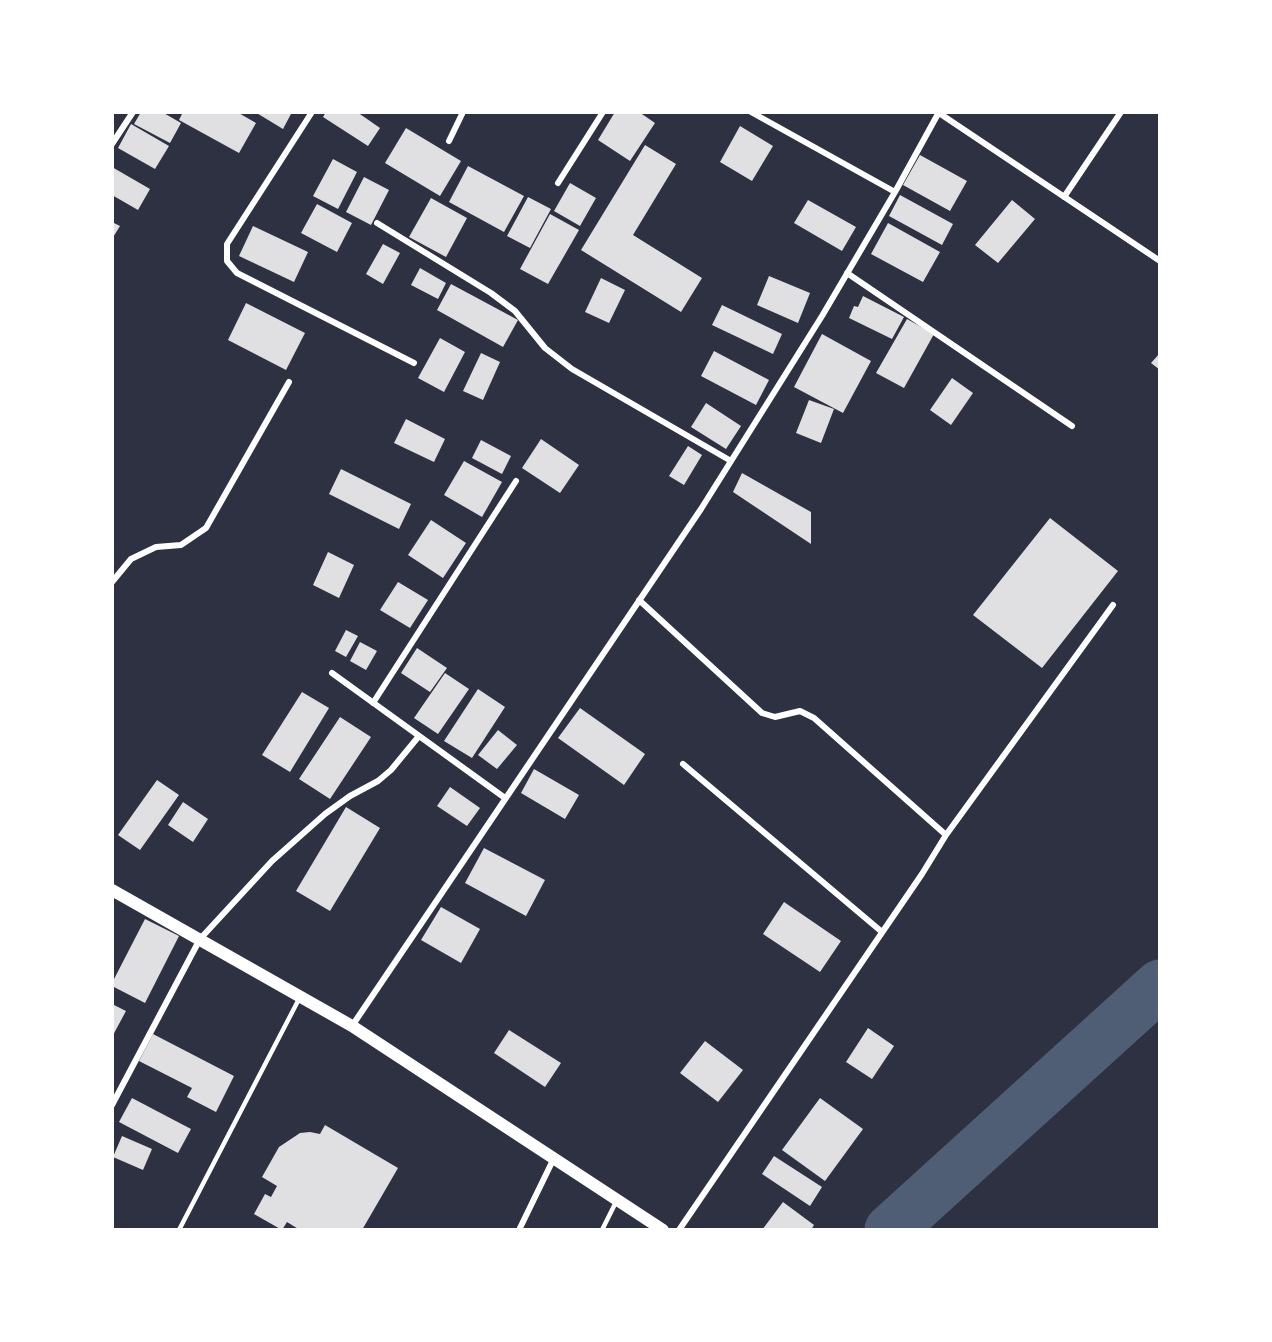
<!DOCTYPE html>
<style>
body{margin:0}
#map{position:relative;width:1272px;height:1342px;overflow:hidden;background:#2d3142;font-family:"PT Sans",sans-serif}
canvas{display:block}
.frame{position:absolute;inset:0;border:114px solid #fff;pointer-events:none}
</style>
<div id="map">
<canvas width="1272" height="1342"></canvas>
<div class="frame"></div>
</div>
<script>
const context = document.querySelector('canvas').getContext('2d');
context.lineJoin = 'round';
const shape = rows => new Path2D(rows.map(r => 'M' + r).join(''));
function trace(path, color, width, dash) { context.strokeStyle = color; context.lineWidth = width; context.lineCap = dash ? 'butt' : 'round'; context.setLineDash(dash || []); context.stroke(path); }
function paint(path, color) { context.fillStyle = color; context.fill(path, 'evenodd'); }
trace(shape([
 [890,1230,1160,985]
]), '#4f5d75', 51);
paint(shape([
 [141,112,162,112,181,123,170,143,134,124],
 [183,112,237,112,256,123,239,153,179,120],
 [255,112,292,112,283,129],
 [326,112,357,112,380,128,368,146,323,117],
 [615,112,639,112,655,123,630,161,598,140],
 [131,124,169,146,155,169,118,148],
 [740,126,773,146,752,181,720,162],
 [406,128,461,161,440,196,385,163],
 [645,145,676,164,633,235,702,278,681,312,581,250],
 [920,155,967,181,950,211,903,185],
 [333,159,357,172,338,209,313,196],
 [468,166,524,196,504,232,449,202],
 [112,167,150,189,138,210,112,195],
 [364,177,389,190,371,225,346,212],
 [570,183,596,198,580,226,554,211],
 [900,195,953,224,942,245,889,216],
 [528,197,551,209,530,248,507,236],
 [431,198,467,218,446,257,409,237],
 [808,200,856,227,842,251,794,223],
 [1012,200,1035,219,998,263,975,245],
 [317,204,352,223,337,252,301,233],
 [550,214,579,230,548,284,520,269],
 [112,222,120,226,112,239],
 [888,223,940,252,923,282,871,254],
 [253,226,308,252,294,282,239,256],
 [383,244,400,253,383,284,366,274],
 [420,268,446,283,438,299,411,285],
 [769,276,810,293,798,323,757,305],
 [601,278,625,290,609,323,585,312],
 [451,284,518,320,503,347,437,310],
 [863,296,904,317,892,339,849,318,854,306,858,307],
 [246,303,305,333,286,370,228,340],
 [722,305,782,334,773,354,712,325],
 [907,319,934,334,904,388,876,373],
 [822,334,871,361,843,413,794,387],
 [440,338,465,352,444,392,418,378],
 [714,351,769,380,756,405,701,376],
 [481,353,500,362,483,400,463,391],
 [1160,353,1160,370,1151,363],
 [952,378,973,393,951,425,930,410],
 [809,400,834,409,821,443,796,433],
 [706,403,741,426,726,449,691,427],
 [406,419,445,439,434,462,394,443],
 [541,439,579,465,560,493,522,468],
 [481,440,511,456,502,474,472,458],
 [688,446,702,455,684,485,669,476],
 [464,461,502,482,482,517,444,495],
 [341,469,411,504,399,529,329,494],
 [742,473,811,512,811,544,733,492],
 [1050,518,1118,571,1042,668,973,615],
 [431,520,466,543,443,578,408,555],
 [328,552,354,565,339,598,313,585],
 [398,582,428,600,410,628,380,610],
 [346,630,358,636,346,657,335,651],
 [360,642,377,651,366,670,350,661],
 [417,648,447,668,430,692,401,673],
 [445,673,469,689,438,734,414,718],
 [478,689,505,707,472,758,444,741],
 [302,692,329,708,290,772,262,755],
 [580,708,645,754,624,785,558,738],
 [340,717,371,737,330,799,299,779],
 [498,730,517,745,497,769,478,755],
 [534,769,579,795,565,819,521,793],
 [157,780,179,795,140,850,118,835],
 [450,787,480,808,467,826,437,806],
 [183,802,208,819,193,842,168,825],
 [346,807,380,828,330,911,296,891],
 [484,848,545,880,526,916,465,883],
 [784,902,841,941,820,972,763,934],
 [441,907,480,929,461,963,421,940],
 [145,919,179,936,145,1003,112,986,112,983],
 [112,1004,126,1011,112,1037],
 [868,1028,894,1046,872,1079,846,1062],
 [509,1030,561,1063,545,1087,494,1053],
 [153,1034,234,1076,216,1112,187,1097,192,1088,139,1061],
 [705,1041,743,1070,718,1102,680,1073],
 [132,1098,191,1129,178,1153,119,1122],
 [820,1098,863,1129,825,1181,782,1150],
 [325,1125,398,1168,362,1230,300,1230,287,1222,282,1230,254,1214,265,1194,271,1197,277,1186,262,1177,279,1147,300,1133,310,1132,320,1134],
 [122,1136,152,1149,143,1170,113,1157],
 [774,1156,822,1187,810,1206,762,1174],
 [783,1202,814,1225,811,1230,762,1230]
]), '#e0e0e3');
trace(shape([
 [179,1230,299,999],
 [602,1230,616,1202]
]), '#fff', 4.5);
trace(shape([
 [312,112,227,244,227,261,237,273,414,363],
 [751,112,895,192],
 [939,113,1160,261],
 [449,141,463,112],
 [112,144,133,112],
 [558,183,603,112],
 [1064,197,1121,112],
 [377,223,491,293,515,311,545,348,572,369,731,461],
 [847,273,1072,426],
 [112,582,131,559,156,547,181,545,206,528,289,382],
 [639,600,762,713,775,717,800,711,814,718,946,835],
 [332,673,505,798],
 [373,703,516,481],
 [683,764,882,932],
 [352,1026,701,509,822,316,895,192,939,112],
 [112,1105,200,939,272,861,325,814,350,796,378,781,391,770,419,736],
 [519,1230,554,1158],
 [679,1230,922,874,946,835,1113,605]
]), '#fff', 6);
trace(shape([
 [112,890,352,1026,663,1230]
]), '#fff', 12);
</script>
